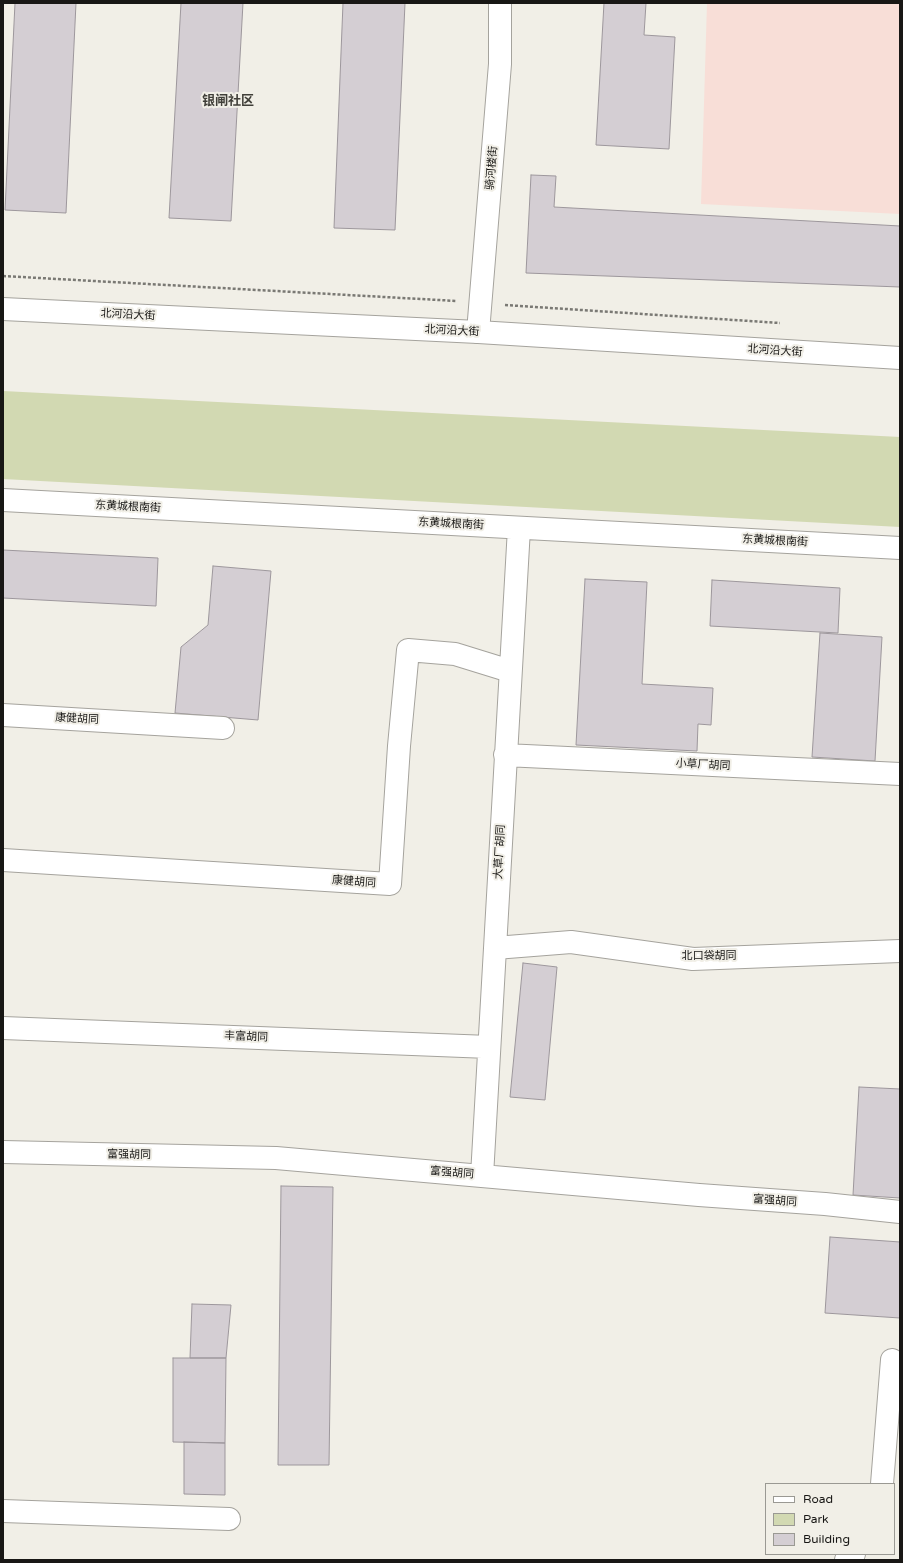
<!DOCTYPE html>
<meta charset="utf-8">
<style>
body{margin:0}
#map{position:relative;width:903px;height:1563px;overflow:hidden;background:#f1efe7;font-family:"Varela Round",sans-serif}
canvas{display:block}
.frame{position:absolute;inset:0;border:4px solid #181715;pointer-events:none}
.legend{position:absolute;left:765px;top:1483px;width:130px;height:72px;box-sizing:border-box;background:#f1efe7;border:1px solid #9a9993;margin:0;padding:5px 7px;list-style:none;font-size:12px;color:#181715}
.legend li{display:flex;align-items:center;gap:8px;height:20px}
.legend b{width:20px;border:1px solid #9a9993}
</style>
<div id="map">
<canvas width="903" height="1563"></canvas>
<div class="frame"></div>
<ul class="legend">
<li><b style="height:5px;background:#fff"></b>Road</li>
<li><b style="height:11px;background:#d2d9b2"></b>Park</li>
<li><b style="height:11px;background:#d4ced3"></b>Building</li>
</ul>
</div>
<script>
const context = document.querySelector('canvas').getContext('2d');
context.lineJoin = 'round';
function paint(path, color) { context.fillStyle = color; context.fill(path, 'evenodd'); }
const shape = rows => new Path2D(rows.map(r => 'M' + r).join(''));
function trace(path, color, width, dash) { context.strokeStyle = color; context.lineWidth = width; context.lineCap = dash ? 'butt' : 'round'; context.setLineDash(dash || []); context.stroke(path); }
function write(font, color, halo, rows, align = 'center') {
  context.font = font + ' "Varela Round","Noto Sans SC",sans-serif'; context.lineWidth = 4; context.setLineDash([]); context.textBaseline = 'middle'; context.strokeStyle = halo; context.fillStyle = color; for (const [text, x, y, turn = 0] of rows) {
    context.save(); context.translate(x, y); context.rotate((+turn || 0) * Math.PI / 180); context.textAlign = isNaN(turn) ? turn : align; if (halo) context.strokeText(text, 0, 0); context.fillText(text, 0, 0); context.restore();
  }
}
paint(shape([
 [707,3,900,3,900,214,701,204]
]), '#f8ded7');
paint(shape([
 [3,391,900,437,900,527,3,479]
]), '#d2d9b2');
const building = shape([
 [15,3,76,3,66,213,5,210,15,3],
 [181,3,243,3,231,221,169,218,181,3],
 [343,3,405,3,395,230,334,228,343,3],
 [604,3,646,3,644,35,675,37,669,149,596,145,604,3],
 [531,175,556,176,554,207,900,226,900,287,526,273,531,175],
 [3,550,158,558,156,606,3,598,3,550],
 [213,566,271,571,258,720,175,713,181,647,208,625,213,566],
 [585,579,647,582,642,684,713,688,711,725,698,724,697,751,576,745,585,579],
 [712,580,840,588,838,633,710,626,712,580],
 [820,633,882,637,875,761,812,757,820,633],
 [523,963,557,967,545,1100,510,1097,523,963],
 [859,1087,900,1089,900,1198,853,1195,859,1087],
 [281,1186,333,1187,329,1465,278,1465,281,1186],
 [830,1237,900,1242,900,1318,825,1313,830,1237],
 [192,1304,231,1305,226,1358,190,1358,192,1304],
 [173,1358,226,1358,225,1443,173,1442,173,1358],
 [184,1442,225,1443,225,1495,184,1494,184,1442]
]);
paint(building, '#d4ced3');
trace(building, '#9d979c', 1);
const minor = shape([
 [478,332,500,64,500,3],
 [3,500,900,548],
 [3,715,223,728],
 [505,755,900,774],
 [3,860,390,884,399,746,408,650,455,654,510,671],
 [495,948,571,942,693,959,900,951],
 [3,1028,489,1047],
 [3,1152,276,1158,699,1195,825,1204,900,1212],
 [482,1176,519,528],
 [882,1484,892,1360],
 [3,1511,229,1519],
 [846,1560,854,1554]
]);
const major = shape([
 [3,309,478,332,900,358]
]);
trace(minor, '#a5a39d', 24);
trace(major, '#a5a39d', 24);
trace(shape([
 [3,276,457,301],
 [505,305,780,323]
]), '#7a7974', 2.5, [3, 2]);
trace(minor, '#fff', 22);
trace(major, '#fff', 22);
write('11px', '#181715', '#f1efe7', [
 ["骑河楼街",492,168,-85],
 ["北河沿大街",128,315,3],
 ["北河沿大街",452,331,3],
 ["北河沿大街",775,351,4],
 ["东黄城根南街",128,507,3],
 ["东黄城根南街",451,524,3],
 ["东黄城根南街",775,541,3],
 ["康健胡同",77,719,3],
 ["小草厂胡同",703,765,3],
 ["大草厂胡同",500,852,-87],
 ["康健胡同",354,882,4],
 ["北口袋胡同",709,956],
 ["丰富胡同",246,1037,2],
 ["富强胡同",129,1155,1],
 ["富强胡同",452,1173,5],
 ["富强胡同",775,1201,4]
]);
write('bold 13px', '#403f39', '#f1efe7', [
 ["银闸社区",228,102]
]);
</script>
